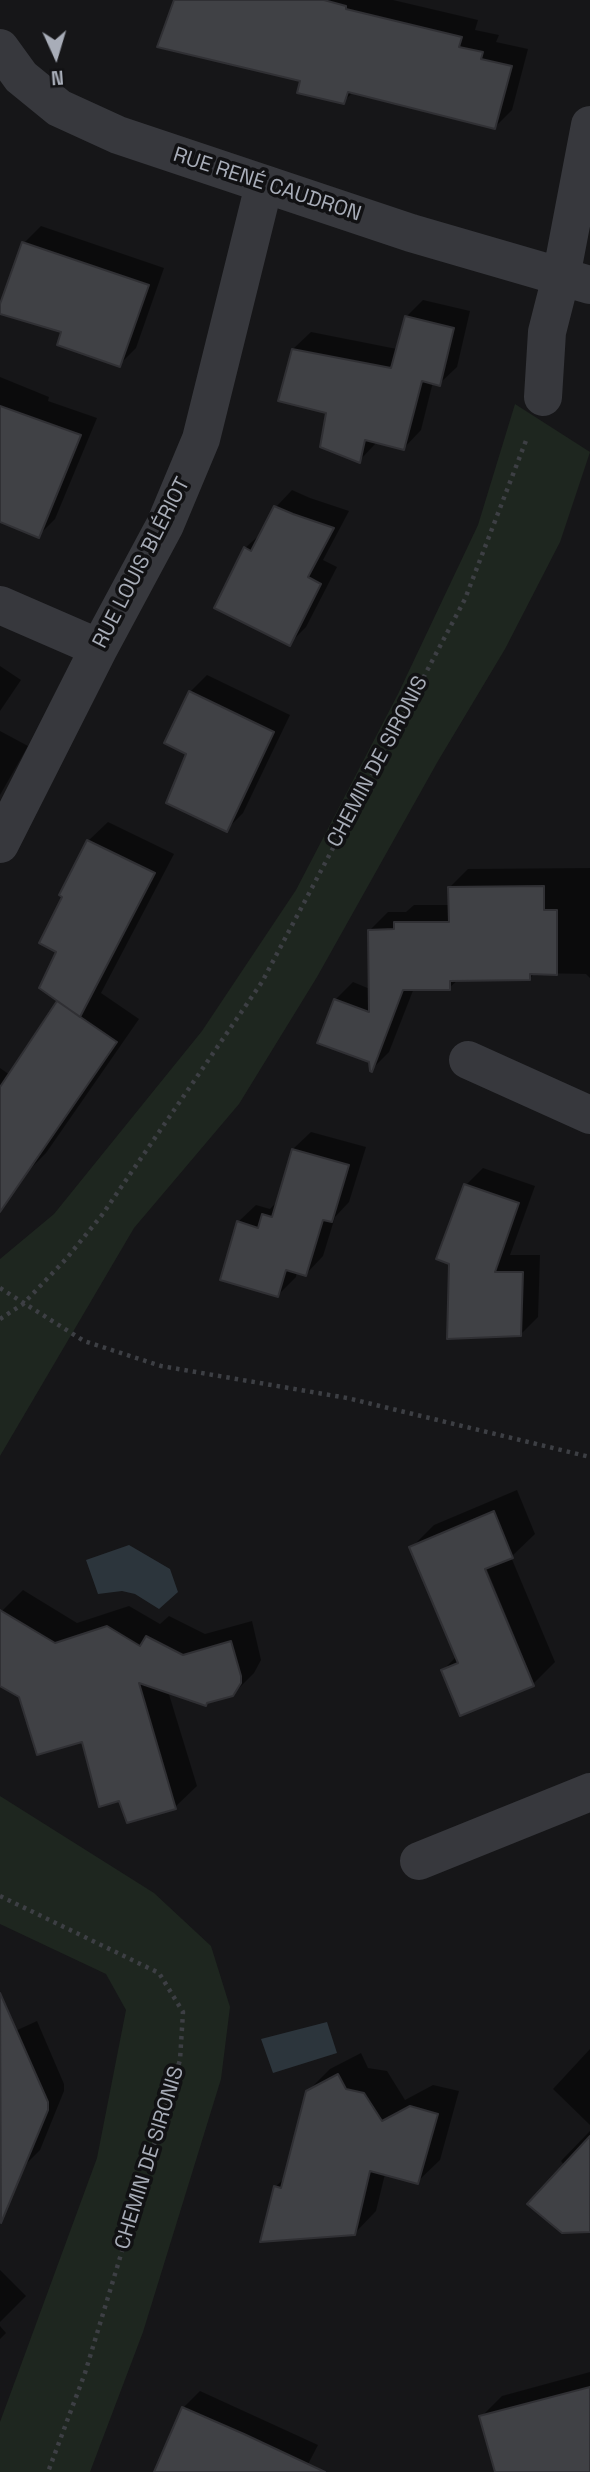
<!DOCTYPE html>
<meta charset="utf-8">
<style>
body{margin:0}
#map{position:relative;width:590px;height:2472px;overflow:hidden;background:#161618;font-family:"Space Grotesk",sans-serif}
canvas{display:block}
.north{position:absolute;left:21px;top:21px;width:70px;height:70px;-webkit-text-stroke:5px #111113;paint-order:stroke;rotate:176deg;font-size:19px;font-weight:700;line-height:28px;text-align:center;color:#a8adb8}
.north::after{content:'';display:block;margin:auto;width:24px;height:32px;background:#a8adb8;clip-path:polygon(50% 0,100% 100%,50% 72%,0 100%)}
</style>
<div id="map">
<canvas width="590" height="2472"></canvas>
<div class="north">N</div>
</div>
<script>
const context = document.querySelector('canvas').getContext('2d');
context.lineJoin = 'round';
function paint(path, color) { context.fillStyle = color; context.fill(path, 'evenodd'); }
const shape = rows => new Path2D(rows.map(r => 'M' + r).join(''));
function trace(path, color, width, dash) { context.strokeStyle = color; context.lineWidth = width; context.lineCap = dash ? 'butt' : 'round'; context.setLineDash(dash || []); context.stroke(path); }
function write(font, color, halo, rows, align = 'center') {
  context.font = font + ' "Space Grotesk",sans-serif'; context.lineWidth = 7; context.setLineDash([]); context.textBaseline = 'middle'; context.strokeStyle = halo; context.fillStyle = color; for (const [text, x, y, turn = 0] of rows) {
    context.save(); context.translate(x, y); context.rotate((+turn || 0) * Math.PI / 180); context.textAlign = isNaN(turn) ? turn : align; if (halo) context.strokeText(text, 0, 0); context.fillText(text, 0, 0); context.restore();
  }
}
paint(shape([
 [515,404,590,452,560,542,505,649,438,761,317,977,239,1104,134,1228,0,1456,0,1259,54,1214,202,1031,296,890,398,694,478,525],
 [0,1796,154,1893,211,1946,230,2007,221,2079,143,2332,90,2472,0,2472,0,2422,97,2158,126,2010,106,1974,0,1924]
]), '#1e261f');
paint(shape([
 [129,1545,170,1569,178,1592,159,1609,135,1594,122,1591,98,1594,86,1560],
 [327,2022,337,2053,273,2073,261,2039]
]), '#2c353c');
paint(shape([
 [176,0,393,0,478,20,475,30,499,35,496,42,528,49,512,110,495,127,354,91,343,102,302,80],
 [41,226,164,268,136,348,119,365,63,331,0,312,24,243],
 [423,300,470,311,457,367,439,384,433,382,421,430,404,448,377,442,359,461,328,412,293,349,311,332,397,349,406,317],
 [0,377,49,397,48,401,97,418,55,519,38,536,0,520],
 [292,490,310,498,349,511,323,560,337,567,306,627,289,644,245,548,263,532,276,507],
 [0,666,21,680,0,711],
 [207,675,290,715,243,813,226,830,188,753,190,692],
 [0,731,28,746,0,795],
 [108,822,174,854,101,993,139,1019,46,1153,24,1175,0,1159,0,1068,10,1075,60,1000,58,952,88,841],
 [590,868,590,978,586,974,535,973,529,979,459,979,449,988,414,988,389,1052,371,1070,371,1061,335,1000,353,982,370,989,370,930,388,912,406,912,414,905,450,905,450,887,468,869],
 [311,1132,366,1147,349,1202,335,1217,323,1256,306,1274,297,1271,296,1277,278,1295,238,1222,256,1205,270,1209,278,1201,293,1149],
 [483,1168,535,1186,510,1255,540,1255,538,1317,520,1335,450,1263,466,1185],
 [517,1490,535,1534,511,1557,555,1662,533,1684,443,1670,457,1656,411,1548,434,1525],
 [483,1560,531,1676,528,1676,480,1562],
 [23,1590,77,1623,129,1606,160,1624,169,1616,205,1634,252,1621,261,1660,254,1673,232,1695,168,1691,197,1786,175,1807,121,1798,83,1740,0,1684,0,1613],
 [37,2021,64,2084,64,2091,40,2150,23,2167,0,2158,0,2038],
 [590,2049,590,2125,553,2089],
 [361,2053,368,2068,387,2071,405,2100,433,2085,459,2091,440,2160,417,2182,385,2174,376,2211,354,2234,275,2187,285,2178,307,2092,330,2069],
 [590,2131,590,2230,564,2165,561,2161],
 [0,2270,26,2296,0,2322],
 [0,2326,6,2333,0,2339],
 [590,2372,590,2472,496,2472,481,2417,502,2396],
 [200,2391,318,2445,304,2472,156,2472,183,2408]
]), '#0007');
const building = shape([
 [174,0,324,0,346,6,346,9,462,37,459,47,483,52,481,59,512,66,495,129,348,92,344,104,297,93,300,81,157,47,174,0],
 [22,242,149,285,120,367,57,345,61,332,0,314,0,304,22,242],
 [405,316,454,328,440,386,422,381,404,450,365,440,360,463,320,447,326,413,278,401,292,349,391,368,405,316],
 [0,406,81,435,39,538,0,522,0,406],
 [274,506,293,514,334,528,308,577,321,584,290,646,214,608,244,547,251,551,274,506],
 [189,691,274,732,227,832,166,803,186,754,164,743,189,691],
 [87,840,155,873,80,1017,39,988,56,952,39,943,62,897,59,895,87,840],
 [544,886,544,910,557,910,557,975,530,974,530,980,450,981,450,990,403,990,372,1072,370,1071,369,1062,317,1043,334,999,369,1012,368,930,394,929,394,922,449,922,448,887,544,886],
 [57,1001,117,1042,0,1212,0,1087,57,1001],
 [292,1149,349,1165,332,1222,323,1220,306,1276,286,1270,278,1297,220,1280,237,1221,258,1228,262,1214,272,1217,292,1149],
 [464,1184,519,1203,495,1272,523,1272,521,1336,447,1339,449,1264,436,1259,464,1184],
 [494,1511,513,1558,485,1569,534,1686,460,1716,441,1670,458,1663,409,1547,494,1511],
 [0,1610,55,1643,107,1626,140,1646,146,1636,183,1655,231,1641,241,1676,241,1683,233,1696,207,1703,206,1706,139,1683,176,1809,127,1823,119,1801,99,1807,82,1742,37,1755,19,1697,0,1686,0,1610],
 [0,1993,48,2102,48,2110,1,2223,0,1993],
 [338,2074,346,2089,364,2093,382,2121,410,2106,438,2114,418,2184,370,2171,355,2235,260,2242,274,2186,281,2188,306,2091,338,2074],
 [590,2136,590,2232,562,2233,527,2204,590,2136],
 [590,2387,590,2472,495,2472,479,2416,590,2387],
 [182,2407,244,2434,325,2472,154,2472,182,2407]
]);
paint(building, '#404145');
trace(building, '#303034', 2);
trace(shape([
 [0,1288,84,1341,161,1366,347,1398,590,1457],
 [0,1319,23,1304,66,1259,102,1215,262,982,465,599,527,438],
 [0,1896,159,1973,183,2012,180,2060,85,2373,48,2472]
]), '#3d3f44', 4.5, [3.5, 5]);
trace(shape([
 [0,48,21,77,59,108,118,135,411,233,590,285],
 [543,397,547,332,561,277,590,125],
 [0,605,99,648],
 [0,844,99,648,165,525,201,439,264,185],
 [468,1060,590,1115],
 [419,1861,590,1792]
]), '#37383d', 38);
write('21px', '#a8adb8', '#111113', [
 ["RUE RENÉ CAUDRON",267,185,18],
 ["RUE LOUIS BLÉRIOT",142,563,-63],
 ["CHEMIN DE SIRONIS",378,762,-62],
 ["CHEMIN DE SIRONIS",150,2158,-73]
]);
</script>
